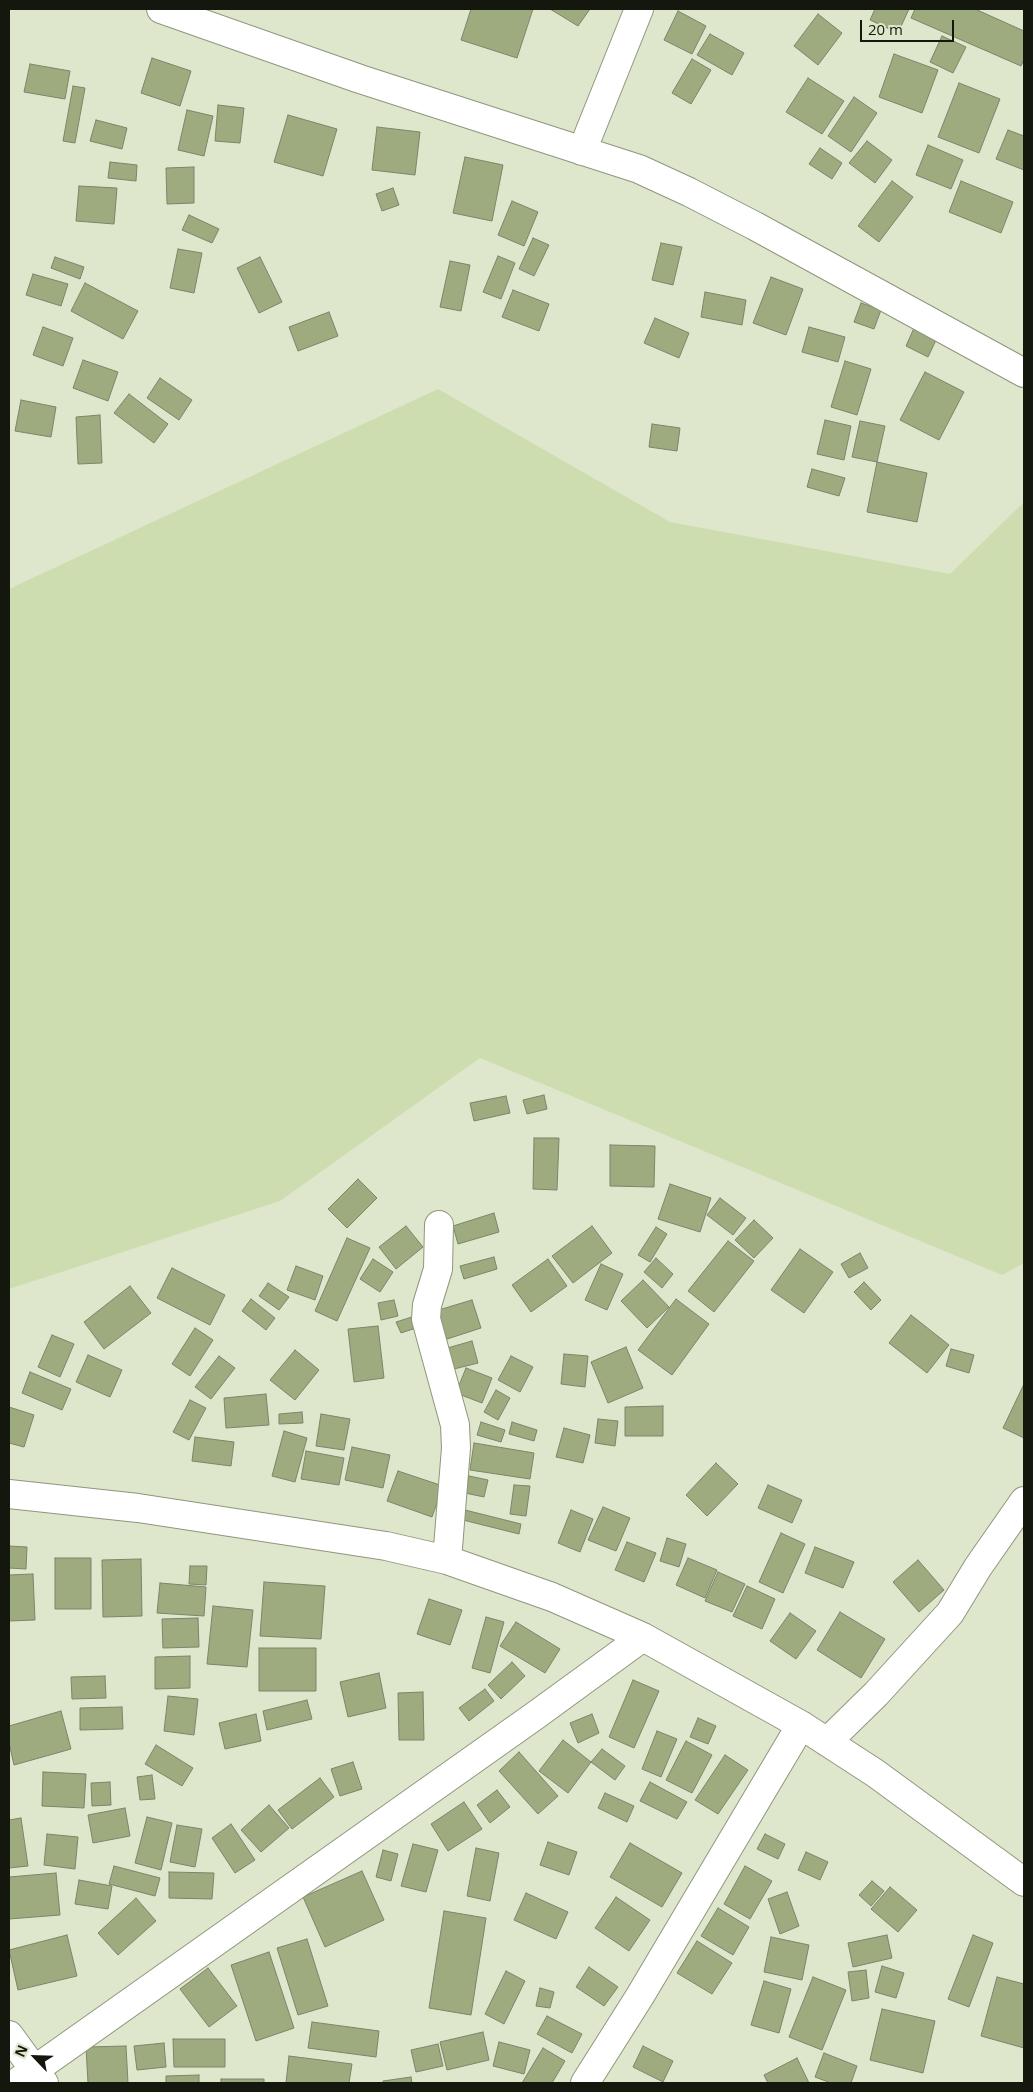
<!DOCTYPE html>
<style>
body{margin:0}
#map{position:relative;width:1033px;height:2092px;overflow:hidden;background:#dee7cb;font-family:"Open Sans",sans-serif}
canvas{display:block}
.frame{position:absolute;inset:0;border:10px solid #14170e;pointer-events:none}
.north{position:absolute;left:10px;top:2032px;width:50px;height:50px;-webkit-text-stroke:4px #dee7cb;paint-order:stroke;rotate:294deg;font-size:14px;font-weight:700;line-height:20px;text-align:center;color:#14170e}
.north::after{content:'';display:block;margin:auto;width:18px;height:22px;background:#14170e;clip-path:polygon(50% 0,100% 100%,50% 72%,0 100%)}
.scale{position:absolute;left:860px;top:20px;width:94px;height:22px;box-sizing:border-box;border:2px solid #14170e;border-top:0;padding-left:6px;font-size:15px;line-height:18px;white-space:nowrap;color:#14170e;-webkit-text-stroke:4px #dee7cb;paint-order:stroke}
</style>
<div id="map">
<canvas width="1033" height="2092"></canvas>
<div class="frame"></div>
<div class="north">N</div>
<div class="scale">20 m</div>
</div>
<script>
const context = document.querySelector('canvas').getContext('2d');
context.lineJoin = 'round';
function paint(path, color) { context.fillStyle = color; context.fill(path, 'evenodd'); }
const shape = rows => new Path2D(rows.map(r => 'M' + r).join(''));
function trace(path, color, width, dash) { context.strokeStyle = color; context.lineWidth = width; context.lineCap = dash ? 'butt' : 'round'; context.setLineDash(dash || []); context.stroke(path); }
paint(shape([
 [438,389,670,522,950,574,1024,502,1024,1263,1002,1275,480,1058,280,1201,9,1289,9,589]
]), '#ceddb0');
const building = shape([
 [471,9,533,9,517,58,461,40,471,9],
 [550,9,590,9,578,26,550,9],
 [875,9,909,9,898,33,870,20,875,9],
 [915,9,975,9,1024,31,1024,59,1021,66,911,18,915,9],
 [678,11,706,26,692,54,664,40,678,11],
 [818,14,842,33,818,65,794,46,818,14],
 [710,34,744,53,732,75,697,55,710,34],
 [942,36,966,47,953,73,930,62,942,36],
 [894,54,938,70,922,113,879,97,894,54],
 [152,58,191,71,180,106,141,93,152,58],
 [692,59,711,70,691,104,672,93,692,59],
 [30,64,70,71,65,99,24,92,30,64],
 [808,78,844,101,822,134,786,112,808,78],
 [959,83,1000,99,979,153,938,137,959,83],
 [73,86,85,88,75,143,63,141,73,86],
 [854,97,877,113,851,152,828,136,854,97],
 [218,105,244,108,240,143,215,141,218,105],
 [187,110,213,116,204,156,178,150,187,110],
 [288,115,337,129,323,176,274,162,288,115],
 [96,120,127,128,122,149,90,141,96,120],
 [377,127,420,132,415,175,372,170,377,127],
 [1008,130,1024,136,1024,170,996,159,1008,130],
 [867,141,892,160,875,183,849,163,867,141],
 [928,145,963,160,951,189,916,175,928,145],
 [820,148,842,163,832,179,809,164,820,148],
 [465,157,503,165,492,221,453,213,465,157],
 [110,162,137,165,136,181,108,178,110,162],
 [194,167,194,203,167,204,166,168,194,167],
 [892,181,913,197,879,242,858,226,892,181],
 [961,181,1013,202,1001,233,949,212,961,181],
 [79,186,117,188,114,224,76,221,79,186],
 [393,188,399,205,382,211,376,194,393,188],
 [512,201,538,212,524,246,498,235,512,201],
 [189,215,219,229,212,243,182,230,189,215],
 [533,238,549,245,534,276,519,269,533,238],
 [661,243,682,247,673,285,652,280,661,243],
 [178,249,202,253,194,293,170,288,178,249],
 [498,256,515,263,501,299,483,292,498,256],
 [55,257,84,267,80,279,51,268,55,257],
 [260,257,282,302,259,313,237,268,260,257],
 [450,261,470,265,461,311,440,307,450,261],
 [33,274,68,284,61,306,26,295,33,274],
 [771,277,803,289,786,335,753,323,771,277],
 [85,283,138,311,123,339,71,311,85,283],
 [513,290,549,304,539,331,502,317,513,290],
 [705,292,746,300,742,325,701,317,705,292],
 [861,303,881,310,874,329,854,322,861,303],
 [329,312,338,336,298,351,289,327,329,312],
 [655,318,689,333,679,358,644,343,655,318],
 [43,327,73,338,63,366,33,355,43,327],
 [809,327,845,337,838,362,802,352,809,327],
 [914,328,937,338,928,357,906,346,914,328],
 [83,360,118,372,108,401,73,388,83,360],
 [845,361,871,369,857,415,831,407,845,361],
 [925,372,964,392,939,440,900,420,925,372],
 [160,378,192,400,179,420,147,398,160,378],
 [129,394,168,424,154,443,114,413,129,394],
 [21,400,56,407,51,437,15,431,21,400],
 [100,415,102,463,78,464,76,417,100,415],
 [825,420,851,426,844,460,817,454,825,420],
 [860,421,885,426,877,462,852,457,860,421],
 [652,424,680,428,677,451,649,447,652,424],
 [877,462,927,473,917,522,867,512,877,462],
 [812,469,845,478,839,496,807,487,812,469],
 [544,1095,547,1109,527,1114,523,1100,544,1095],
 [506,1096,510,1113,474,1121,470,1103,506,1096],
 [534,1138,559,1138,557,1190,533,1189,534,1138],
 [610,1145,655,1146,654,1187,610,1186,610,1145],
 [358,1179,377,1198,347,1228,328,1209,358,1179],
 [670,1184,711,1198,700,1232,658,1219,670,1184],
 [720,1198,746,1218,733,1235,707,1215,720,1198],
 [494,1213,499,1232,458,1244,453,1226,494,1213],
 [754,1220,773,1238,754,1258,735,1240,754,1220],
 [406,1226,423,1247,396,1269,379,1247,406,1226],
 [592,1226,612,1253,573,1283,552,1256,592,1226],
 [656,1227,667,1234,650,1262,638,1255,656,1227],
 [347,1238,370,1248,337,1321,315,1311,347,1238],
 [728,1241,754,1261,714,1312,688,1291,728,1241],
 [800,1249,833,1272,804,1313,771,1290,800,1249],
 [860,1253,868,1268,849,1278,841,1264,860,1253],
 [494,1257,497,1269,464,1279,460,1266,494,1257],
 [656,1258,673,1274,662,1288,644,1272,656,1258],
 [373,1259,393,1272,380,1292,360,1279,373,1259],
 [548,1259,567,1286,531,1312,512,1285,548,1259],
 [601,1264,623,1274,607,1310,585,1300,601,1264],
 [296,1266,323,1276,315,1300,287,1290,296,1266],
 [172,1268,225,1295,210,1325,157,1298,172,1268],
 [643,1280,669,1307,647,1328,621,1301,643,1280],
 [864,1282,881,1300,871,1310,854,1292,864,1282],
 [268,1283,289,1297,279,1310,259,1296,268,1283],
 [130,1286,151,1313,104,1349,84,1322,130,1286],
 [251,1299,275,1318,266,1330,242,1311,251,1299],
 [676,1299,709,1324,672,1375,638,1350,676,1299],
 [394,1300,398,1316,381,1320,378,1303,394,1300],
 [472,1300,481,1328,441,1341,432,1312,472,1300],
 [911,1315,949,1345,927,1373,889,1343,911,1315],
 [412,1317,416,1328,401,1333,396,1322,412,1317],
 [378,1326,384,1378,354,1382,348,1329,378,1326],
 [195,1328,213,1340,190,1376,172,1364,195,1328],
 [52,1335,74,1344,60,1377,38,1367,52,1335],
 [472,1341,478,1363,450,1370,444,1349,472,1341],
 [626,1347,643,1388,608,1403,591,1362,626,1347],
 [951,1349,974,1355,969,1373,946,1366,951,1349],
 [295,1350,319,1370,295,1400,270,1380,295,1350],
 [564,1354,588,1356,585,1387,561,1384,564,1354],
 [88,1355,122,1370,110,1397,76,1382,88,1355],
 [219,1356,235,1368,211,1399,195,1387,219,1356],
 [511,1356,533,1367,520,1392,498,1380,511,1356],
 [466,1368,492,1378,482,1403,456,1393,466,1368],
 [30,1372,71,1389,62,1410,22,1393,30,1372],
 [1024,1384,1024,1438,1003,1428,1024,1384],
 [496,1390,510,1398,498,1420,484,1412,496,1390],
 [266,1394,269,1425,226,1428,224,1398,266,1394],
 [190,1400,206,1408,189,1440,173,1432,190,1400],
 [663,1406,663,1436,625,1436,625,1407,663,1406],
 [9,1407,34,1415,24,1447,9,1443,9,1407],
 [302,1412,303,1423,279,1424,279,1414,302,1412],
 [321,1414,350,1419,344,1450,316,1446,321,1414],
 [598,1419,618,1421,615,1446,595,1443,598,1419],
 [481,1422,505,1430,501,1442,477,1435,481,1422],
 [512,1422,537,1430,534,1441,509,1434,512,1422],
 [564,1428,590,1435,583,1463,556,1457,564,1428],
 [284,1431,307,1438,295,1482,272,1476,284,1431],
 [195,1437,234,1442,231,1466,192,1461,195,1437],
 [474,1443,534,1453,530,1479,470,1470,474,1443],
 [352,1447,390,1455,383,1488,345,1480,352,1447],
 [306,1451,344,1458,339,1485,301,1479,306,1451],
 [716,1463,738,1484,707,1516,686,1495,716,1463],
 [398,1471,443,1486,432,1517,387,1501,398,1471],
 [469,1476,488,1480,484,1497,465,1493,469,1476],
 [514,1485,530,1486,526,1516,510,1514,514,1485],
 [768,1485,802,1500,792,1523,758,1508,768,1485],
 [603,1507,630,1518,616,1551,588,1540,603,1507],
 [461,1509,521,1524,519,1534,459,1519,461,1509],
 [571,1510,593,1519,580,1552,558,1543,571,1510],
 [781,1533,805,1544,783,1593,759,1582,781,1533],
 [667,1538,686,1544,679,1567,660,1561,667,1538],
 [627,1542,656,1553,644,1582,615,1570,627,1542],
 [9,1546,27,1547,26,1569,9,1568,9,1546],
 [815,1547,854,1562,843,1588,805,1573,815,1547],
 [55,1558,91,1558,91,1609,55,1609,55,1558],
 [688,1558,717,1570,705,1598,676,1585,688,1558],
 [141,1559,142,1616,103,1617,102,1560,141,1559],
 [918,1560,944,1590,919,1612,893,1582,918,1560],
 [190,1566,207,1566,206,1585,189,1584,190,1566],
 [718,1572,745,1584,732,1612,705,1601,718,1572],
 [33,1574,35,1620,9,1621,9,1575,33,1574],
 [264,1582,325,1586,321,1639,260,1636,264,1582],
 [160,1583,206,1587,204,1616,157,1613,160,1583],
 [747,1586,775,1599,762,1629,733,1616,747,1586],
 [429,1599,462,1610,450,1645,417,1634,429,1599],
 [213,1606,253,1610,247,1667,207,1664,213,1606],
 [840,1612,885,1639,861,1678,817,1650,840,1612],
 [790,1613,816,1631,796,1659,770,1641,790,1613],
 [486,1617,504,1622,490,1673,472,1668,486,1617],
 [198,1618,199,1647,163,1648,162,1619,198,1618],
 [516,1622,560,1649,545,1673,500,1646,516,1622],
 [259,1648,316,1648,316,1691,259,1691,259,1648],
 [190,1656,190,1688,155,1689,155,1657,190,1656],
 [512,1662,525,1676,501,1699,488,1685,512,1662],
 [379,1673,386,1708,348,1717,340,1682,379,1673],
 [105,1676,106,1698,72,1699,71,1677,105,1676],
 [633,1680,659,1691,634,1748,609,1737,633,1680],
 [485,1689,494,1701,469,1721,459,1708,485,1689],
 [423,1692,424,1740,399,1740,398,1693,423,1692],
 [168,1696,198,1699,194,1735,164,1731,168,1696],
 [307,1700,312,1719,267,1730,263,1711,307,1700],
 [122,1707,123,1729,80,1730,80,1708,122,1707],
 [61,1711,71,1749,14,1765,9,1743,9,1726,61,1711],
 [256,1714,261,1741,225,1749,219,1723,256,1714],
 [592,1714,599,1733,578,1743,570,1723,592,1714],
 [698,1718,716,1726,708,1744,690,1737,698,1718],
 [657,1731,677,1739,661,1777,642,1769,657,1731],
 [563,1740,591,1762,568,1793,539,1771,563,1740],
 [686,1741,712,1755,692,1793,666,1780,686,1741],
 [156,1745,193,1768,182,1786,145,1764,156,1745],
 [602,1749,625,1766,615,1780,591,1762,602,1749],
 [519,1752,558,1796,538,1814,499,1771,519,1752],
 [725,1755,748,1770,718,1814,695,1800,725,1755],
 [353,1762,362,1789,340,1796,331,1769,353,1762],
 [43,1772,86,1774,84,1808,42,1806,43,1772],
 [152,1775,155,1799,140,1800,137,1777,152,1775],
 [320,1778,334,1797,292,1829,278,1810,320,1778],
 [110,1782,111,1805,92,1806,91,1783,110,1782],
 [650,1782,687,1802,677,1819,640,1801,650,1782],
 [497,1790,510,1807,490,1823,477,1805,497,1790],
 [605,1793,634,1806,627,1822,598,1808,605,1793],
 [464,1802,482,1829,448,1851,431,1824,464,1802],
 [269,1805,289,1828,261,1852,241,1830,269,1805],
 [125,1808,130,1836,93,1843,88,1815,125,1808],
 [147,1817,172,1823,161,1870,135,1863,147,1817],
 [21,1818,28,1866,9,1868,9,1820,21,1818],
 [231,1824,255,1860,235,1873,212,1838,231,1824],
 [177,1825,202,1829,195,1867,170,1862,177,1825],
 [47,1834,78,1837,75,1869,44,1865,47,1834],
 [765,1834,785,1844,778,1859,757,1849,765,1834],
 [548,1842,577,1852,569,1875,540,1865,548,1842],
 [630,1843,682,1873,662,1907,610,1877,630,1843],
 [413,1844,438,1850,426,1892,401,1886,413,1844],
 [476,1848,499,1853,490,1901,467,1896,476,1848],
 [383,1850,398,1854,391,1881,376,1877,383,1850],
 [806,1852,828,1862,820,1880,798,1870,806,1852],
 [114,1866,160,1878,155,1896,109,1884,114,1866],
 [745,1866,772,1881,750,1919,724,1904,745,1866],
 [362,1871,384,1920,325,1947,303,1897,362,1871],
 [169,1872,214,1873,212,1899,169,1898,169,1872],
 [56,1873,60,1915,9,1919,9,1877,56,1873],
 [79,1880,112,1886,108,1909,75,1904,79,1880],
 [872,1881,884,1891,871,1906,859,1895,872,1881],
 [890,1887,917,1910,898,1932,871,1909,890,1887],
 [787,1892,799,1926,780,1934,768,1899,787,1892],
 [526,1893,568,1912,556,1939,514,1920,526,1893],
 [616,1897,650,1920,629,1951,595,1928,616,1897],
 [136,1898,156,1921,118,1955,98,1933,136,1898],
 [718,1908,749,1927,733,1955,701,1936,718,1908],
 [444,1911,486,1918,471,2015,429,2008,444,1911],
 [67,1935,77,1976,18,1990,9,1950,67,1935],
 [887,1935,892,1958,853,1967,848,1943,887,1935],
 [973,1935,993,1943,969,2007,948,1999,973,1935],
 [771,1937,809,1945,802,1980,764,1972,771,1937],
 [307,1939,328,2006,298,2015,277,1948,307,1939],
 [697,1941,732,1963,712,1994,677,1973,697,1941],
 [269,1952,294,2028,256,2041,231,1965,269,1952],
 [882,1966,904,1973,896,1998,875,1992,882,1966],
 [589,1967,618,1987,604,2006,576,1987,589,1967],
 [208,1968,237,2006,209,2027,180,1989,208,1968],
 [866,1970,869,1998,852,2001,848,1972,866,1970],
 [506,1971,525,1981,504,2024,485,2014,506,1971],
 [813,1977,846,1990,822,2050,789,2037,813,1977],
 [997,1977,1024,1984,1024,2048,981,2036,997,1977],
 [764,1981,791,1989,779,2033,751,2025,764,1981],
 [540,1988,554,1992,550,2008,536,2006,540,1988],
 [882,2009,935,2021,923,2073,870,2060,882,2009],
 [547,2016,582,2034,572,2053,537,2034,547,2016],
 [312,2022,379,2031,376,2057,308,2048,312,2022],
 [483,2032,489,2060,447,2070,440,2042,483,2032],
 [173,2039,225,2039,225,2067,174,2067,173,2039],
 [499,2042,530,2050,524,2074,493,2066,499,2042],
 [164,2043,166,2067,137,2070,134,2046,164,2043],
 [438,2044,443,2066,416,2072,411,2050,438,2044],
 [126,2046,128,2083,88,2083,86,2047,126,2046],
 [643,2046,673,2061,663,2082,633,2067,643,2046],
 [543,2048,565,2061,552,2083,522,2083,543,2048],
 [824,2053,857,2066,851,2083,831,2083,815,2077,824,2053],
 [289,2056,352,2064,349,2083,286,2083,289,2056],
 [797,2058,809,2083,768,2083,764,2075,797,2058],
 [199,2075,199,2083,166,2083,166,2076,199,2075],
 [411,2077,412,2083,383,2083,383,2081,411,2077],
 [221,2079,264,2079,264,2083,221,2083,221,2079]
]);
paint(building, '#9dab7f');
trace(building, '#7c846b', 1);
const minor = shape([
 [161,9,360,79,639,169,689,192,755,226,1024,373],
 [582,151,639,9],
 [439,1225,438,1269,427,1305,426,1319,455,1425,456,1448,447,1560],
 [9,1494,138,1508,386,1546,447,1560,552,1597,643,1637,801,1725,875,1773,1024,1882],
 [827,1742,876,1694,950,1613,978,1567,1024,1501],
 [9,2035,44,2083],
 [16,2083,536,1715,643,1637],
 [585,2083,640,1996,801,1725]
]);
trace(minor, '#8e977d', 30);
trace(minor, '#fff', 28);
</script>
